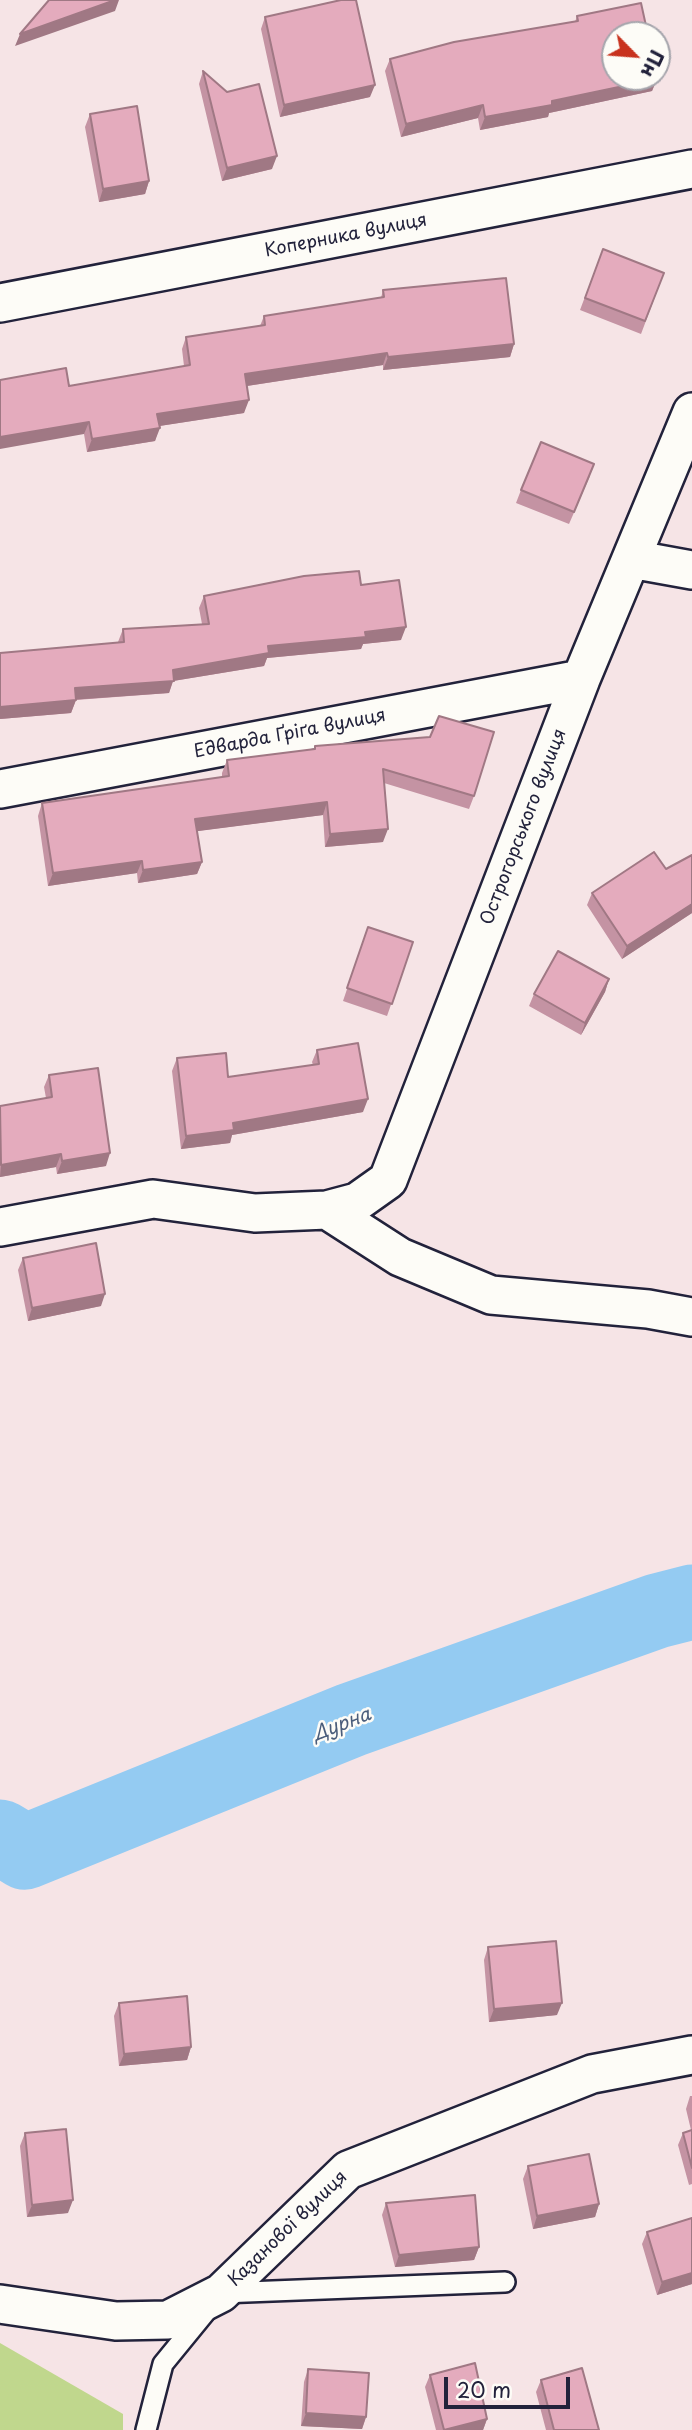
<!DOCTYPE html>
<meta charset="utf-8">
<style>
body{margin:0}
#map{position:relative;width:692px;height:2430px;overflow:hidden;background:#f6e4e6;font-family:"Playpen Sans",sans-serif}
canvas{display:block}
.north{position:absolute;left:601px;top:21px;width:70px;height:70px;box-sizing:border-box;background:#fdfcf7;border:2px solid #a5a5ac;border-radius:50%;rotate:115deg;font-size:19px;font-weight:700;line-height:28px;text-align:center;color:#22223b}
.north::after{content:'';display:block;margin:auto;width:24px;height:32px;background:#c8321e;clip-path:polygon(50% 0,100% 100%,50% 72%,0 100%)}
.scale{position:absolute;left:444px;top:2377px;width:126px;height:32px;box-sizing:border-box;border:4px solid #22223b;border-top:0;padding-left:9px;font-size:21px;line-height:24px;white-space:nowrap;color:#22223b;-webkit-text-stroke:5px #fdfcf7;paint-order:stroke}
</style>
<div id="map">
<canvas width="692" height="2430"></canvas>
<div class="north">Пн</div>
<div class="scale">20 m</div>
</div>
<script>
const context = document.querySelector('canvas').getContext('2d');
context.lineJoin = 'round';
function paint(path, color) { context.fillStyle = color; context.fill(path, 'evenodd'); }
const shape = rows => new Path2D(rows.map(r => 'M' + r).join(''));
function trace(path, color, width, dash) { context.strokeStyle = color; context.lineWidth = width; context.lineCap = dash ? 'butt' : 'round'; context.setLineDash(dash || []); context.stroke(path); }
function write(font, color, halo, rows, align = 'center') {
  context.font = font + ' "Playpen Sans",sans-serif'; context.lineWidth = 5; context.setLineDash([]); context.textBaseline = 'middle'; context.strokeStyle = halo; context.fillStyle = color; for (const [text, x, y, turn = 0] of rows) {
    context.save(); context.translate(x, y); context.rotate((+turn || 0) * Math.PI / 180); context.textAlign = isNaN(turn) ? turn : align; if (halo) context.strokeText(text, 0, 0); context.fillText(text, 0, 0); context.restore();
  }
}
paint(shape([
 [0,2343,123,2414,123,2430,0,2430]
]), '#c0d78d');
trace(shape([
 [0,1837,25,1852,351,1720,657,1611,692,1602]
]), '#94cbf2', 75);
const lane = shape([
 [146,2430,163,2364,221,2293,505,2282]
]);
const street = shape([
 [0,303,692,169],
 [631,559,692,570],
 [0,789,581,679],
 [327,1210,400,1257,491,1295,648,1309,692,1317],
 [0,1227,153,1199,255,1213,327,1210,357,1202,388,1180,581,679,692,412],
 [0,2304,116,2321,168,2320,221,2293,348,2170,592,2074,692,2055]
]);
trace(lane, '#22223b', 24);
trace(street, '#22223b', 42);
trace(lane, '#fdfcf7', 19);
trace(street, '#fdfcf7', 37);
paint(shape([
 [577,16,657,79,652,91,549,113,548,117,480,130,478,118,401,137,385,71,390,59,575,22],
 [265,17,370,97,280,117,261,29],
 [203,71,272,169,222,181,199,84],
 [90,114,149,181,145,194,99,202,85,127],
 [603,249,664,273,641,334,580,310],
 [383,290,514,344,510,357,383,370,383,365,247,386,244,413,159,426,155,441,87,452,84,434,69,386,184,366,182,349,186,337,260,326,264,316,381,298],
 [590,476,569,524,516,503,521,490],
 [361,585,401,640,363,644,361,649,267,658,264,666,173,681,169,693,76,700,71,713,0,719,118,642,123,629,202,624,199,608,204,596],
 [315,746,474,796,469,809,384,783,383,842,325,847,323,815,197,831,202,862,197,874,138,883,137,873,48,886,38,816,42,803,222,777,222,773,227,760,314,749],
 [692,855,692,913,622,959,587,905,592,893,666,869],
 [368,927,413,942,387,1016,343,1001],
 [609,979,605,992,581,1035,529,1006,534,994],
 [317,1050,363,1112,232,1135,230,1143,181,1149,172,1071,177,1058,228,1077,313,1065,312,1062],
 [49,1075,106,1166,57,1174,56,1167,0,1177,0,1106,46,1098,44,1087],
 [23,1258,101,1306,28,1321,18,1270],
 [488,1947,557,2015,489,2022,484,1960],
 [119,2003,191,2047,187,2060,119,2066,114,2016],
 [690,2096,692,2096,692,2184,689,2185,678,2145,683,2133,691,2130,686,2109],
 [25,2133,68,2213,27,2217,20,2146],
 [528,2166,599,2204,595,2217,533,2229,523,2179],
 [386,2203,479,2247,474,2260,395,2267,382,2215],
 [692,2218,692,2284,657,2295,642,2244,647,2232],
 [308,2369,366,2417,362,2429,301,2426,304,2382],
 [430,2375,487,2419,483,2430,436,2430,425,2387],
 [541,2380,599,2430,546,2430,536,2392]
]), '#c493a3');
paint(shape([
 [115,0,119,0,115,11,15,46,20,34],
 [657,79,652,91,549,113,548,117,480,130,485,117,552,101],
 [375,85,370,97,280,117,284,105],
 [483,105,478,118,401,137,406,124],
 [277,156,272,169,222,181,227,168],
 [149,181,145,194,99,202,103,189],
 [514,344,510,357,383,370,388,357],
 [387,353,383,365,240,387,245,374],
 [249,400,244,413,153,427,157,414],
 [89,422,84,434,0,449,0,437],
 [160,428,155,441,87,452,92,439],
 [406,627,401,640,363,644,361,649,267,658,264,666,173,681,169,693,70,700,75,688,173,670,268,646],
 [76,700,71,713,0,719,0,707],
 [327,802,323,815,191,832,195,819],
 [388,829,383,842,325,847,330,834],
 [142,861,137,873,48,886,53,873],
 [202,862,197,874,138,883,143,870],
 [692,904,692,913,622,959,627,946],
 [609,979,605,992,581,1035,585,1023],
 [368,1099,363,1112,232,1135,230,1143,181,1149,186,1136,233,1123],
 [110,1153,106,1166,57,1174,62,1161],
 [61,1154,56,1167,0,1177,1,1165],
 [105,1294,101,1306,28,1321,32,1308],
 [562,2003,557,2015,489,2022,494,2009],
 [191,2047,187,2060,119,2066,124,2054],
 [73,2200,68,2213,27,2217,32,2205],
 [599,2204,595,2217,533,2229,537,2216],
 [479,2247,474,2260,395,2267,399,2255],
 [692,2273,692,2284,657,2295,662,2282],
 [306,2413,366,2417,362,2429,301,2426],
 [487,2419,483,2430,446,2430]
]), '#a07884');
const building = shape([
 [49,0,115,0,20,34,49,0],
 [341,0,356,0,375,85,284,105,265,17,341,0],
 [641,3,648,35,615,35,615,77,656,77,657,79,552,101,552,105,485,117,483,105,406,124,390,59,454,42,578,21,577,16,641,3],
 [203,71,227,92,259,84,277,156,227,168,203,71],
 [137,106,149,181,103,189,90,114,137,106],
 [603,249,664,273,645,321,585,298,603,249],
 [506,278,514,344,388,357,387,353,245,374,249,400,157,414,160,428,92,439,89,422,0,437,0,380,66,368,69,386,190,365,186,337,265,325,264,316,384,297,383,290,506,278],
 [541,442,594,464,574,512,521,490,541,442],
 [359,571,361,585,399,580,406,627,365,632,366,637,268,646,269,653,173,670,174,681,75,688,76,700,0,707,0,653,124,642,123,629,209,624,204,596,304,576,359,571],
 [439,716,494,732,474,796,383,769,388,829,330,834,327,802,195,819,202,862,143,870,142,861,53,873,42,803,229,776,227,760,315,749,315,746,430,737,439,716],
 [654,852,666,869,692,855,692,904,627,946,592,893,654,852],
 [368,927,413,942,392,1004,347,988,368,927],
 [558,951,609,979,585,1023,534,994,558,951],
 [358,1043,368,1099,233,1123,234,1130,186,1136,177,1058,226,1053,228,1077,319,1064,317,1050,358,1043],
 [98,1068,110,1153,62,1161,61,1154,1,1165,0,1106,52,1097,49,1075,98,1068],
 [96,1243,105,1294,32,1308,23,1258,96,1243],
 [556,1941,562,2003,494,2009,488,1947,556,1941],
 [187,1996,191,2047,124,2054,119,2003,187,1996],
 [66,2129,73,2200,32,2205,25,2133,66,2129],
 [692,2130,692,2168,683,2133,692,2130],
 [589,2154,599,2204,537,2216,528,2166,589,2154],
 [475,2195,479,2247,399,2255,386,2203,475,2195],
 [692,2218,692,2273,662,2282,647,2232,692,2218],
 [475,2363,487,2419,444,2430,430,2375,475,2363],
 [582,2368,599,2430,554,2430,541,2380,582,2368],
 [308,2369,369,2373,366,2417,306,2413,308,2369]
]);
paint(building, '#e4abbd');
trace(building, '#a07884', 2);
write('18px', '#22223b', '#fdfcf7', [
 ["Коперника вулиця",346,236,-11],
 ["Едварда Ґріґа вулиця",290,734,-11],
 ["Острогорського вулиця",524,827,-69],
 ["Казанової вулиця",288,2229,-44]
]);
write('italic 19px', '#4a5d7b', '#fdfcf7', [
 ["Дурна",342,1725,-21]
]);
</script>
